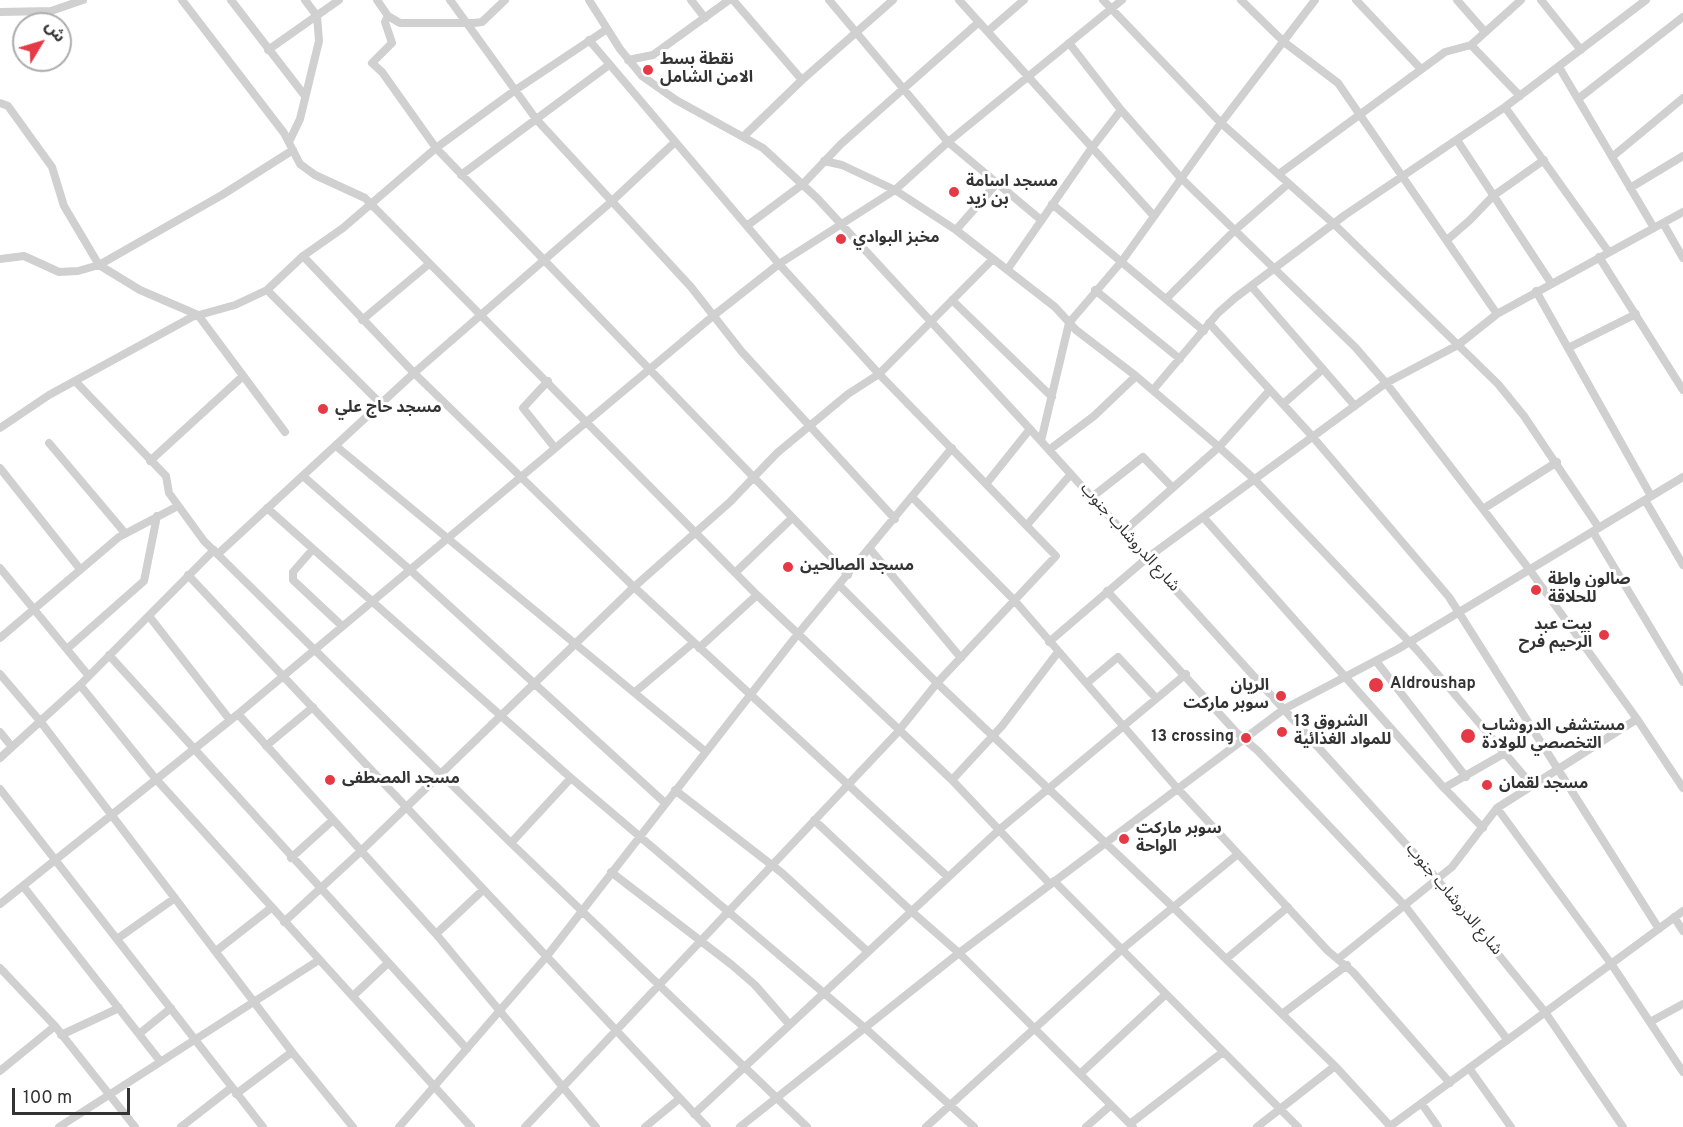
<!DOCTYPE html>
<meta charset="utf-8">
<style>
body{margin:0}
#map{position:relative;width:1683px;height:1127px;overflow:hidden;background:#fff;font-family:Overpass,"Noto Sans Arabic",sans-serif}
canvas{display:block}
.north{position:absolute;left:12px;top:12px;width:60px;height:60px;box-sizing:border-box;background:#fff;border:2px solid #adadad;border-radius:50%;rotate:52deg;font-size:16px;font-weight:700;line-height:24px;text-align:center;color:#333}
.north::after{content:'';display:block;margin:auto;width:21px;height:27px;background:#e63946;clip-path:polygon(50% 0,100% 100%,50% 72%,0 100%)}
.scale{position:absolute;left:12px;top:1088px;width:118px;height:27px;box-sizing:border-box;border:3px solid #333;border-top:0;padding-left:8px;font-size:18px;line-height:21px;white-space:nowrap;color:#333;-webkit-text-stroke:4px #fff;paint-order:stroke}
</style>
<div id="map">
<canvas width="1683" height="1127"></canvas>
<div class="north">ش</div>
<div class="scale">100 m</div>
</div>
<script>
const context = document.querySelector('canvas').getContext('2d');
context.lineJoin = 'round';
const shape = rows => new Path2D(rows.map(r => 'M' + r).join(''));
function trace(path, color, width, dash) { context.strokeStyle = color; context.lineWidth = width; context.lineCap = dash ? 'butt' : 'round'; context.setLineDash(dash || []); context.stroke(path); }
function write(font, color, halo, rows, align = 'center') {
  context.font = font + ' Overpass,"Noto Sans Arabic",sans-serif'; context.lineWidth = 6; context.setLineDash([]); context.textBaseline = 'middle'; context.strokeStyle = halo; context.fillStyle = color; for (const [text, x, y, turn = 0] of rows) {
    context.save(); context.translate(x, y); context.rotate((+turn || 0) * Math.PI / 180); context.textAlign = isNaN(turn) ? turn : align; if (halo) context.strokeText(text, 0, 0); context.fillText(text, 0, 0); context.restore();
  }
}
trace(shape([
 [182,0,284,133,300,164,315,175,365,198,757,595,952,780,1050,884],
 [231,0,305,96],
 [377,0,388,16,400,23,474,23,482,22,505,0],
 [450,0,536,119,691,287,742,352,895,519],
 [589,0,620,49,642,76,676,100,763,148,817,198,1030,429,1432,873,1545,1012,1623,1127],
 [691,0,705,18],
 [733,0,802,80],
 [829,0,948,142,1041,220],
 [959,0,1153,215],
 [1103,0,1221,123,1334,224,1498,384,1524,416,1599,528],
 [1241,0,1284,42,1338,83,1497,314],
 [1356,0,1421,69],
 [1457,0,1485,32],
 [1541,0,1581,50],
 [0,12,51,11,83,0],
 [388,16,385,22,392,43,372,63,382,72,436,148,848,575],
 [988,31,1024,0],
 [1069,43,1121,110,1180,177,1356,348,1386,383,1529,569,1637,719,1683,788],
 [1471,45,1520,96],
 [268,50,339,0],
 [628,60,653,55,729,0],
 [1559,67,1654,228],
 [1578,99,1683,17],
 [0,103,8,106,52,167,64,206,99,265,140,290,198,315,285,432],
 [1505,107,1608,251],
 [744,136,802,80,893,0],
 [1457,140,1551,283],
 [289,142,300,119,319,41,317,16,305,0],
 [1612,157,1683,98],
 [824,161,842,165,895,190,956,230,1055,307,1076,330,1136,376,1219,447,1253,478,1417,650,1531,784],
 [1279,174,1445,52,1471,45,1521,0],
 [461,175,609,65],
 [1630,188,1683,156],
 [1052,204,1204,331],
 [1663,223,1683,258],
 [748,225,803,184,841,144,979,22],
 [956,230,997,183],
 [1447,240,1470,220,1493,196,1544,160],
 [303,256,414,373,634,587,948,877],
 [1599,257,1683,390],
 [0,259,24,256,59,272,78,271,99,265,222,195,293,150],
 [1007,270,1091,149,1121,110],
 [1251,286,1355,406],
 [267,290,381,404],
 [1095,290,1180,359],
 [1536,291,1651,496],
 [1166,299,1234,231,1288,184],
 [952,300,1052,397],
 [362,320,429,264],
 [1209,323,1312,436,1449,597,1659,929],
 [1568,348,1636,314],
 [75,381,166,476,169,493,204,541,511,843,807,1127],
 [548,381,523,408,555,448],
 [1153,390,1218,313,1235,298,1345,215,1505,107,1646,0],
 [1283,404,1323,369],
 [0,428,49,395,192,317,235,305,267,290,303,256,343,228,436,148,514,91,607,29],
 [1041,441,1069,323,1122,261,1221,123,1315,0],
 [49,443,125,533],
 [336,446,706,752],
 [1049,450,1094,416,1136,376],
 [150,461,243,376],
 [0,468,80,569],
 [303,476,409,569,664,802],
 [986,484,1030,429],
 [912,497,1015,601,1177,788,1328,951,1353,972,1450,1083],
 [1092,497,1143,457,1172,487],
 [1645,500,1683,565],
 [267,508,571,778,865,1028,974,1127],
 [1483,509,1557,462],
 [1204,518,1444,788,1483,828],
 [1027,525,1071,474],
 [1123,532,1219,447,1270,390],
 [1593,532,1683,682],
 [313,549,293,572,293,580,342,626],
 [870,549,961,658],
 [219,553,414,373,611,202,674,143],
 [0,568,88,675],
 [736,572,792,518],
 [188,575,707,1127],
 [839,585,937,683,1174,908,1335,1066,1391,1127],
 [1107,591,1236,732,1258,751,1405,906,1507,1039],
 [149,616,230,720],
 [0,638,119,537,178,506],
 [1049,642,1147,558,1386,383,1458,345,1497,314,1683,212],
 [68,648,144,581,157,516],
 [699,648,757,595],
 [109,655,467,1049],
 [1376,661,1466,777],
 [0,674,40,721,292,1052,353,1127],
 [1087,683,1118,657,1156,698],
 [80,685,155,778,471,1127],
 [635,692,693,643],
 [238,714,436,934,596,1127],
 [0,732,12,747],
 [266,746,313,707],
 [0,758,80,685,214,550],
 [952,780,1002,726,1058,652],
 [1444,788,1505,753],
 [0,789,263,1127],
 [675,790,782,873,867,951],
 [1497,808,1612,965,1683,1072],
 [814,820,911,911,959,953,1133,1127],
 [511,843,571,778],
 [291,858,333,820],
 [611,872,732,965,755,985,789,1024],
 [1054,881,1298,1127],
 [23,886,160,1061],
 [0,904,238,714,713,316,779,264,895,190,948,142,1122,0],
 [1674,917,1683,931],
 [284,922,361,851,634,587,730,502,777,453,848,394,879,374,993,259],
 [436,934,483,890],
 [117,939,175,898],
 [216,951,271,908],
 [1226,959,1288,907],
 [1338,959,1452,867,1497,808,1637,719],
 [0,968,55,1026,135,1127],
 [353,996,388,963],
 [1282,1014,1347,965],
 [1650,1022,1683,1004],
 [139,1034,171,1008],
 [61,1035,119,1008],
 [1469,1068,1511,1127],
 [0,1071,55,1026],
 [1080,1074,1165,995],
 [236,1094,292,1052],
 [1422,1104,1438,1127],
 [694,1114,1000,829,1186,674],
 [1130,1124,1223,1052],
 [59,1127,319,960],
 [181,1127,231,1088],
 [399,1127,547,956,797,635,952,448],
 [525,1127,896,734,937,683,1056,556,879,374,779,264,589,40],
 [645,1127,679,1099],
 [740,1127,959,953,1284,709,1398,649,1683,477],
 [926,1127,1121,950,1238,854],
 [1086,1127,1111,1105],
 [1257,1127,1335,1066],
 [1389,1127,1683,911]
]), '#d0d0d0', 8);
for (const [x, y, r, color] of [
 [648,70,6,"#e63946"],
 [954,192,6,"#e63946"],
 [841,239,6,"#e63946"],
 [323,409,6,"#e63946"],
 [788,567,6,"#e63946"],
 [1536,590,6,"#e63946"],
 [1604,635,6,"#e63946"],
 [1376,685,8,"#e63946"],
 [1281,696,6,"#e63946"],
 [1282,732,6,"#e63946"],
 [1468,736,8,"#e63946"],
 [1246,738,6,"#e63946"],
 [330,780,6,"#e63946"],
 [1487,785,6,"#e63946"],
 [1124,839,6,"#e63946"]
]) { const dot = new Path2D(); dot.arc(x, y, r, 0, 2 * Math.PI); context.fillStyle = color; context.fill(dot); trace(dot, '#fff', 2); }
write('bold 16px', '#333', '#fff', [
 ["نقطة بسط",660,61],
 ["الامن الشامل",660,79],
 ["مسجد اسامة",966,183],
 ["بن زيد",966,201],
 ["مخبز البوادي",853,239],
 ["مسجد حاج علي",335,409],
 ["مسجد الصالحين",800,567],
 ["صالون واطة",1548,581],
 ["للحلاقة",1548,599],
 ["بيت عبد",1592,626,"right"],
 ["الرحيم فرح",1592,644,"right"],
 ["Aldroushap",1390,685],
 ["الريان",1269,687,"right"],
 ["سوبر ماركت",1269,705,"right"],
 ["الشروق 13",1294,723],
 ["للمواد الغذائية",1294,741],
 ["مستشفى الدروشاب",1482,727],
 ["التخصصي للولادة",1482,745],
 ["13 crossing",1234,738,"right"],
 ["مسجد المصطفى",342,780],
 ["مسجد لقمان",1499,785],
 ["سوبر ماركت",1136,830],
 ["الواحة",1136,848]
], 'left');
write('16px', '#333', '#fff', [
 ["شارع الدروشاب جنوب",1129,538,48],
 ["شارع الدروشاب جنوب",1453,900,50]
]);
</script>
